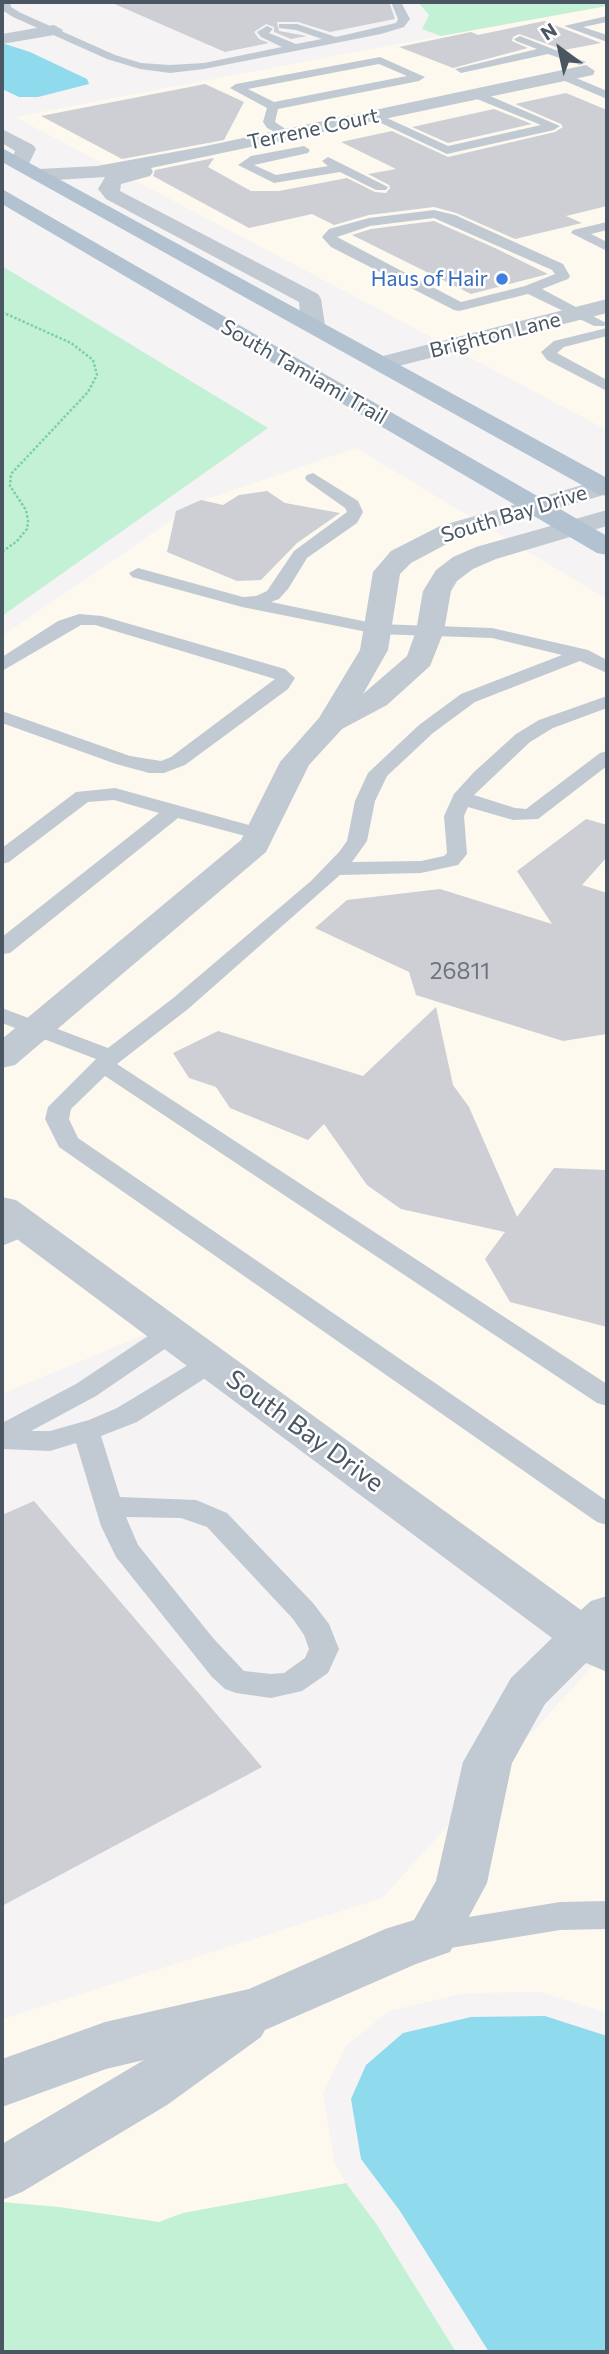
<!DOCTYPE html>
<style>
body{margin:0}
#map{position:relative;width:609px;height:2354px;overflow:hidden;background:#f5f3f3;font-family:Commissioner,sans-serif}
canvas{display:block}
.frame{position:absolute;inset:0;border:4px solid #4a5661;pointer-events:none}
.north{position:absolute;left:525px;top:14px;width:70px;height:70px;-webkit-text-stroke:5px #fff;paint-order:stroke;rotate:327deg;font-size:19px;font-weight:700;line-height:28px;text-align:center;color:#4a5661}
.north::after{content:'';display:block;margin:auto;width:24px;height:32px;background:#4a5661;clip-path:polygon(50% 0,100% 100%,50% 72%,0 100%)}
</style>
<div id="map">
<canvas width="609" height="2354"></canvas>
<div class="frame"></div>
<div class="north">N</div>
</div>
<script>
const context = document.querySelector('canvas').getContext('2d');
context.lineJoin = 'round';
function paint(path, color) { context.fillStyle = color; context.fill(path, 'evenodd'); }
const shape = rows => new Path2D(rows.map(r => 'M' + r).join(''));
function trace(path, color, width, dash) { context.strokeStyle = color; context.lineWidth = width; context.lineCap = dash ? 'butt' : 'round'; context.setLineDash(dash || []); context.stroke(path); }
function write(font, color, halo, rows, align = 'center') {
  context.font = font + ' Commissioner,sans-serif'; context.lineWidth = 5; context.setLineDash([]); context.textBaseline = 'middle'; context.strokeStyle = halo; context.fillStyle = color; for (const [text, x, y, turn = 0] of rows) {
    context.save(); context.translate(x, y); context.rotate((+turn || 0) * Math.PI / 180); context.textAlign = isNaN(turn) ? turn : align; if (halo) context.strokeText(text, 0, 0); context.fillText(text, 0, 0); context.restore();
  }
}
paint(shape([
 [607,6,607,430,15,117,397,44],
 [356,448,607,599,607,2013,540,1992,466,1993,393,2010,384,2015,346,2046,323,2093,334,2161,346,2183,183,2213,159,2222,59,2207,2,2202,2,2019,382,1898,607,1650,163,1327,2,1394,2,636,198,502]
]), '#fdf9ef');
paint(shape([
 [418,2,607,2,607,6,441,36,422,29,429,15],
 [2,266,268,428,2,616],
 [346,2183,377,2225,456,2352,2,2352,2,2202,59,2207,159,2222,183,2213]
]), '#c3f1d5');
paint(shape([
 [2,43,30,52,87,79,89,84,38,97,19,97,2,89],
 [545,2016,607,2036,607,2352,489,2352,400,2211,361,2159,351,2099,366,2065,403,2033,471,2017]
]), '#90daee');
paint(shape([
 [110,2,389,2,395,19,330,32,298,22,277,22,279,31,307,36,291,39,274,32,274,27,266,24,254,32,259,39,269,43,225,52],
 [544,21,601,43,564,50,519,34,513,37,512,41,528,48,453,68,399,47,471,32,478,35],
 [205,84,244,102,224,140,122,159,41,116],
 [566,93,607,110,607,206,566,216,582,223,515,239,456,213,434,207,369,215,334,225,312,214,249,228,153,176,155,170,214,158,208,167,251,191,279,191,347,178,375,192,386,193,390,188,389,185,368,174,396,169,341,142,392,131,448,157,555,132,563,127,561,124,515,104],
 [494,109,532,124,448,143,412,127],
 [434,221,495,248,548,274,471,294,352,235,371,229],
 [267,491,285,503,340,513,297,543,261,580,237,581,167,552,176,511,201,500,223,505,239,495],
 [586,819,607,825,607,857,582,885,607,893,607,1034,563,1041,416,995,409,972,315,928,347,900,440,889,552,924,517,871],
 [436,1007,453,1085,469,1107,517,1217,554,1168,607,1170,607,1327,510,1302,485,1259,505,1232,401,1209,367,1185,324,1124,308,1140,230,1108,216,1087,189,1078,173,1053,218,1031,363,1076],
 [34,1501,262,1767,2,1906,2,1515]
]), '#cdcfd5');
trace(shape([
 [2,312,71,343,93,360,97,375,88,392,11,474,10,486,26,510,28,521,27,529,17,541,2,552]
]), '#7ad0a6', 2.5, [2.5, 2]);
paint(shape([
 [2,2,10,2,11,7,21,13,115,55,141,63,170,65,204,63,282,47,261,37,257,32,267,26,273,29,269,33,296,44,322,39,296,30,279,28,279,24,297,24,336,37,396,23,398,19,391,2,401,2,410,19,404,27,381,34,204,69,170,73,140,69,107,59,13,17,2,10,2,2],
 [607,16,607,22,583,27,607,35,607,42,564,26,607,16],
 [520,36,586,62,580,65,548,54,461,73,455,69,537,49,516,41,514,39,520,36],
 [380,57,425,77,419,81,278,109,275,122,293,134,287,138,267,128,263,122,267,108,230,88,236,84,380,57],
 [379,64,407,76,274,102,248,89,379,64],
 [562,72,607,91,607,99,558,78,556,76,562,72],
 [476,90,560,126,554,130,447,154,366,116,376,113,448,146,541,125,472,97,472,91,476,90],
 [304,146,310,150,308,153,254,165,276,175,328,166,322,161,328,157,388,187,386,190,376,190,340,172,274,183,238,165,251,156,304,146],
 [434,210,455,215,563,264,570,276,568,279,542,289,606,323,604,326,594,326,528,294,459,311,454,310,331,247,322,237,329,229,369,218,434,210],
 [434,218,552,270,555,274,525,286,461,302,337,237,370,226,434,218],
 [607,222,607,230,591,234,607,242,607,251,571,233,573,230,607,222],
 [607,328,607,336,564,347,557,353,607,380,607,391,547,360,541,352,554,341,607,328],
 [313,473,358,501,363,512,357,523,307,558,288,589,279,599,271,602,377,624,492,628,588,650,607,660,607,673,580,661,475,702,433,733,387,776,375,801,367,841,352,862,421,861,444,856,447,853,444,816,454,794,474,772,516,734,539,720,607,696,607,708,553,728,530,742,474,795,515,808,526,809,600,753,607,751,607,766,538,819,513,820,468,807,464,816,467,854,458,865,421,873,340,875,188,1009,117,1064,607,1384,607,1406,597,1403,105,1076,71,1109,69,1119,78,1138,607,1501,607,1525,597,1522,59,1147,45,1119,48,1107,96,1059,2,1023,2,1008,108,1048,172,999,311,881,339,852,347,841,355,801,368,773,419,725,461,694,562,655,492,638,377,634,242,607,132,577,129,573,138,568,243,597,256,596,267,591,294,551,347,512,345,508,307,481,305,478,307,475,313,473],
 [79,614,102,616,285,669,295,678,288,689,185,765,164,773,149,773,116,764,2,723,2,711,130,756,161,761,171,757,275,679,95,625,81,625,2,671,2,657,58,621,79,614],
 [115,788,267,830,270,834,267,838,260,840,178,818,10,953,2,954,2,937,159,813,114,800,88,802,9,862,2,864,2,848,76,792,115,788],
 [26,1218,35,1220,39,1226,35,1232,2,1246,2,1228,26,1218],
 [172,1323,181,1326,185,1332,181,1338,96,1396,31,1431,50,1431,89,1420,117,1408,203,1356,212,1353,221,1356,225,1362,221,1368,137,1422,101,1436,120,1497,196,1500,227,1513,313,1603,329,1624,339,1649,328,1673,302,1691,271,1698,236,1693,225,1689,212,1677,116,1557,101,1526,76,1443,50,1451,2,1449,2,1423,76,1384,163,1326,172,1323],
 [126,1517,181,1518,207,1527,293,1619,304,1635,309,1649,305,1658,284,1673,271,1674,244,1671,213,1638,138,1545,126,1517],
 [607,1901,607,1929,560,1930,432,1951,420,1947,415,1937,420,1927,432,1923,560,1902,607,1901]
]), '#c1cad2');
paint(shape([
 [54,25,63,30,60,34,2,44,2,34,54,25],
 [586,65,595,71,593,75,151,168,153,172,150,176,121,184,120,191,318,294,321,299,325,325,321,330,313,332,305,330,301,325,299,302,106,199,98,189,105,177,39,181,32,179,29,175,32,171,39,169,97,166,201,147,586,65],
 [2,129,33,145,36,149,27,168,13,168,10,164,15,151,2,143,2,129],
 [607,299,607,313,383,370,375,368,371,363,375,358,607,299],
 [607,478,607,494,458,538,411,563,400,574,388,650,363,694,407,656,416,631,423,591,436,570,453,557,476,547,607,510,607,526,496,559,473,569,457,581,451,591,444,631,430,666,387,705,342,729,309,765,266,852,15,1065,2,1068,2,1039,241,840,280,762,319,718,360,650,373,572,391,551,440,526,607,478],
 [2,1197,16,1200,581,1610,591,1601,607,1596,607,1672,586,1663,545,1704,512,1763,487,1883,450,1952,416,1964,265,2030,261,2037,167,2105,22,2192,2,2200,2,2144,144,2060,106,2069,2,2107,2,2059,105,2022,249,1989,385,1929,414,1920,436,1881,463,1762,511,1678,552,1638,2,1228,2,1197]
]), '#c1cad2');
paint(shape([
 [2,148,607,478,607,496,598,494,2,162,2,148],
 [2,189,607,536,607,555,597,553,2,204,2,189]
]), '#b3c2d1');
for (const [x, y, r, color] of [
 [502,279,7,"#3f7fe0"]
]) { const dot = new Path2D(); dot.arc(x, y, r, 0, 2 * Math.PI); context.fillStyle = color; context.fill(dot); trace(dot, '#fff', 2.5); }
write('21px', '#4a5661', '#fff', [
 ["Terrene Court",313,129,-12],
 ["Brighton Lane",495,335,-14],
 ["South Tamiami Trail",304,372,30],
 ["South Bay Drive",514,514,-17]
]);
write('21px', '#366cbe', '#fff', [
 ["Haus of Hair",488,279]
], 'right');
write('23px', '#6b747e', null, [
 ["26811",460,971]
]);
write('26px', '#4a5661', '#fff', [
 ["South Bay Drive",305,1431,36]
]);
</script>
